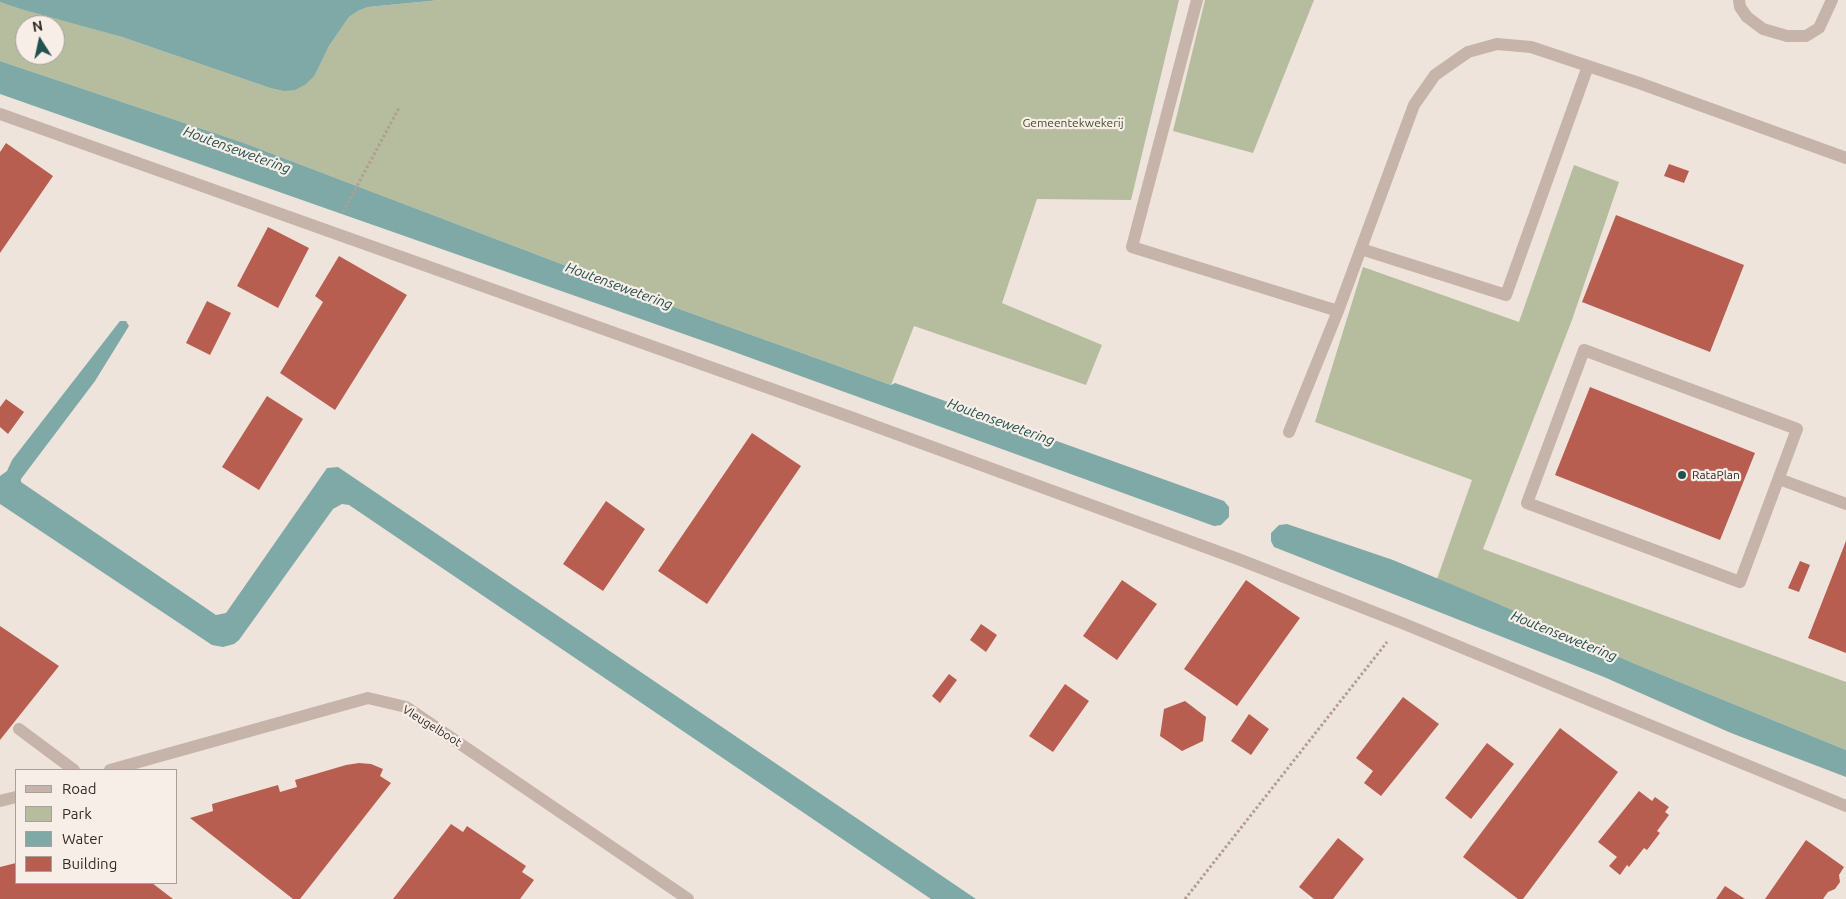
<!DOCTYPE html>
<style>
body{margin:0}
#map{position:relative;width:1846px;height:899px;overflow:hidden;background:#efe4dc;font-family:Ubuntu,sans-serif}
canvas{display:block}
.legend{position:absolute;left:15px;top:769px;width:162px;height:115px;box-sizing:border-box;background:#f7eee8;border:1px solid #a9a09b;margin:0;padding:6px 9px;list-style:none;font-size:15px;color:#342b28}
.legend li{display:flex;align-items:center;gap:10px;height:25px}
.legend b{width:25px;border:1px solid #a9a09b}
.north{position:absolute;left:15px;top:15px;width:50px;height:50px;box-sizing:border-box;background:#f7eee8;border:1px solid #a9a09b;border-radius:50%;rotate:350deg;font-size:14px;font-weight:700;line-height:20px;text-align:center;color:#342b28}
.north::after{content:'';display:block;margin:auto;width:18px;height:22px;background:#22514e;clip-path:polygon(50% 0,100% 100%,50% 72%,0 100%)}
</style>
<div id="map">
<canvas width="1846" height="899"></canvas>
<ul class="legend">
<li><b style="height:6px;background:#c6b3a9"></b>Road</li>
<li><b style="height:14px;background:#b6bc9e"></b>Park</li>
<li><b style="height:14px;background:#7ea9a6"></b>Water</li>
<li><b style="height:14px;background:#b85e51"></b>Building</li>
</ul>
<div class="north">N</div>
</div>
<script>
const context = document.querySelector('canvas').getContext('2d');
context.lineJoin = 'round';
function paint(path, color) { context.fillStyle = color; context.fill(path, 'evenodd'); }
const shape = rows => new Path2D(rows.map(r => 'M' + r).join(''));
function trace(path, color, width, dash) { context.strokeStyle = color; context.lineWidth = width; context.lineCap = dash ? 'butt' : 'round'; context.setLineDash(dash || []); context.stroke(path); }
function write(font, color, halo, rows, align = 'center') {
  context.font = font + ' Ubuntu,sans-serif'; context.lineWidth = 4.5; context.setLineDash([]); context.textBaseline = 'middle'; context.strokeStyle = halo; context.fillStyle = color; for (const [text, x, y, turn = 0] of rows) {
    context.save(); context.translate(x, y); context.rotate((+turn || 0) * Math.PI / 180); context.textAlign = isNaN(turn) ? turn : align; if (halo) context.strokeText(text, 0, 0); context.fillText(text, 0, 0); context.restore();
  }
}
paint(shape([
 [440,0,1179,0,1131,200,1037,199,1002,303,1102,345,1086,385,914,326,891,385,682,310,244,143,0,61,0,2,122,37,270,88,283,91,315,75,329,46,349,17,358,11,368,7],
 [25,25,55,25,55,55,25,55],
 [1205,0,1314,0,1253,153,1173,131],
 [1574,165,1619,182,1572,320,1483,549,1846,682,1846,750,1633,663,1494,602,1437,579,1472,480,1315,422,1363,267,1519,322]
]), '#b6bc9e');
paint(shape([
 [0,0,440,0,368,7,358,11,349,17,329,46,315,75,306,84,295,90,283,91,270,88,122,37,21,9,0,2],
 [0,61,244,143,682,310,891,385,895,383,1224,501,1229,507,1229,517,1221,525,1214,526,715,345,0,94],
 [120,321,126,321,129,326,95,381,21,479,21,482,216,615,226,613,327,468,338,467,976,899,931,899,349,505,342,504,333,509,239,640,234,644,223,647,212,645,0,504,0,476,7,471,12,460],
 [1287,524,1393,560,1494,602,1633,663,1846,750,1846,777,1731,733,1604,677,1274,547,1271,541,1271,533,1279,525]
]), '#7ea9a6');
paint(shape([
 [6,143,53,176,0,253,0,152],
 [1669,164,1689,171,1684,183,1664,176],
 [1616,215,1744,265,1710,352,1582,302],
 [268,227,309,248,278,308,237,286],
 [339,256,407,295,335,410,280,373,323,302,315,296],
 [207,301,231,313,210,355,186,343],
 [1590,387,1755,453,1720,540,1555,475],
 [267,396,303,419,259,490,222,467],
 [6,399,24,412,8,434,0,427,0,407],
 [752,433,801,466,707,604,658,571],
 [606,501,645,529,603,591,563,564],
 [1846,541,1846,653,1808,638],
 [1800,561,1810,565,1799,592,1788,588],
 [1122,580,1157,604,1117,660,1083,636],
 [1246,580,1300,618,1237,706,1184,669],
 [981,624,997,635,986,652,970,640],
 [0,626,59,666,0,740],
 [949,674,957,680,940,703,932,696],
 [1065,684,1089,701,1053,752,1029,736],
 [1403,697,1439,724,1381,796,1364,783,1373,771,1356,758],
 [1185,701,1206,717,1203,741,1182,751,1160,736,1164,709],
 [1249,714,1269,729,1251,755,1231,741],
 [1560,728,1618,772,1523,899,1518,899,1463,857],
 [1487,743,1514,764,1471,819,1445,798],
 [359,763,371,764,383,769,380,776,391,783,300,899,293,899,190,818,213,811,212,804,278,785,280,792,297,787,295,780,346,765],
 [1639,791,1652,801,1655,797,1669,807,1665,812,1669,815,1657,831,1660,833,1647,850,1644,848,1629,867,1627,865,1620,875,1609,866,1617,857,1598,842],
 [451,824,463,832,467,826,526,866,522,872,534,880,520,899,393,899],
 [1338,838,1364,859,1333,899,1314,899,1299,887],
 [1806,840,1844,867,1839,875,1840,882,1835,889,1828,892,1823,899,1765,899],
 [16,863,16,883,152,883,173,899,0,899,0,867],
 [1725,886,1745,899,1716,899]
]), '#b85e51');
trace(shape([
 [343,212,399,108],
 [1185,899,1387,642]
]), '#b19d94', 3, [2.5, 2.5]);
trace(shape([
 [1197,0,1132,247,1338,311],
 [1739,0,1740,7,1747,17,1763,29,1787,36,1806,36,1819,28,1832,0],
 [1361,249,1506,295,1588,66],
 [1584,350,1797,429,1740,582,1527,503,1584,350],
 [1289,432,1338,311,1414,105,1435,75,1468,52,1497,44,1531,47,1639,83,1846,158],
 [1779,479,1846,504],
 [19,729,74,770]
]), '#c6b3a9', 12);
trace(shape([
 [0,114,853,418,1238,559,1402,623,1846,806],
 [110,770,368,698,406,707,688,899],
 [0,801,16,797]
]), '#c6b3a9', 12);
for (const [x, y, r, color] of [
 [1682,475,5,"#22514e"]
]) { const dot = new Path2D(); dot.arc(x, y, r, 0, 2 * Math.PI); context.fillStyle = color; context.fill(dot); trace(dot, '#f7eee8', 2); }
write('12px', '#474f2f', '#f7eee8', [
 ["Gemeentekwekerij",1073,123]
]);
write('12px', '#342b28', '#f7eee8', [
 ["RataPlan",1692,475]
], 'left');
write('12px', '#342b28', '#f7eee8', [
 ["Vleugelboot",432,726,32]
]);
write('italic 14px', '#22514e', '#f7eee8', [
 ["Houtensewetering",237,150,20],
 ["Houtensewetering",619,286,20],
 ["Houtensewetering",1001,422,20],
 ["Houtensewetering",1564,636,22]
]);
</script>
